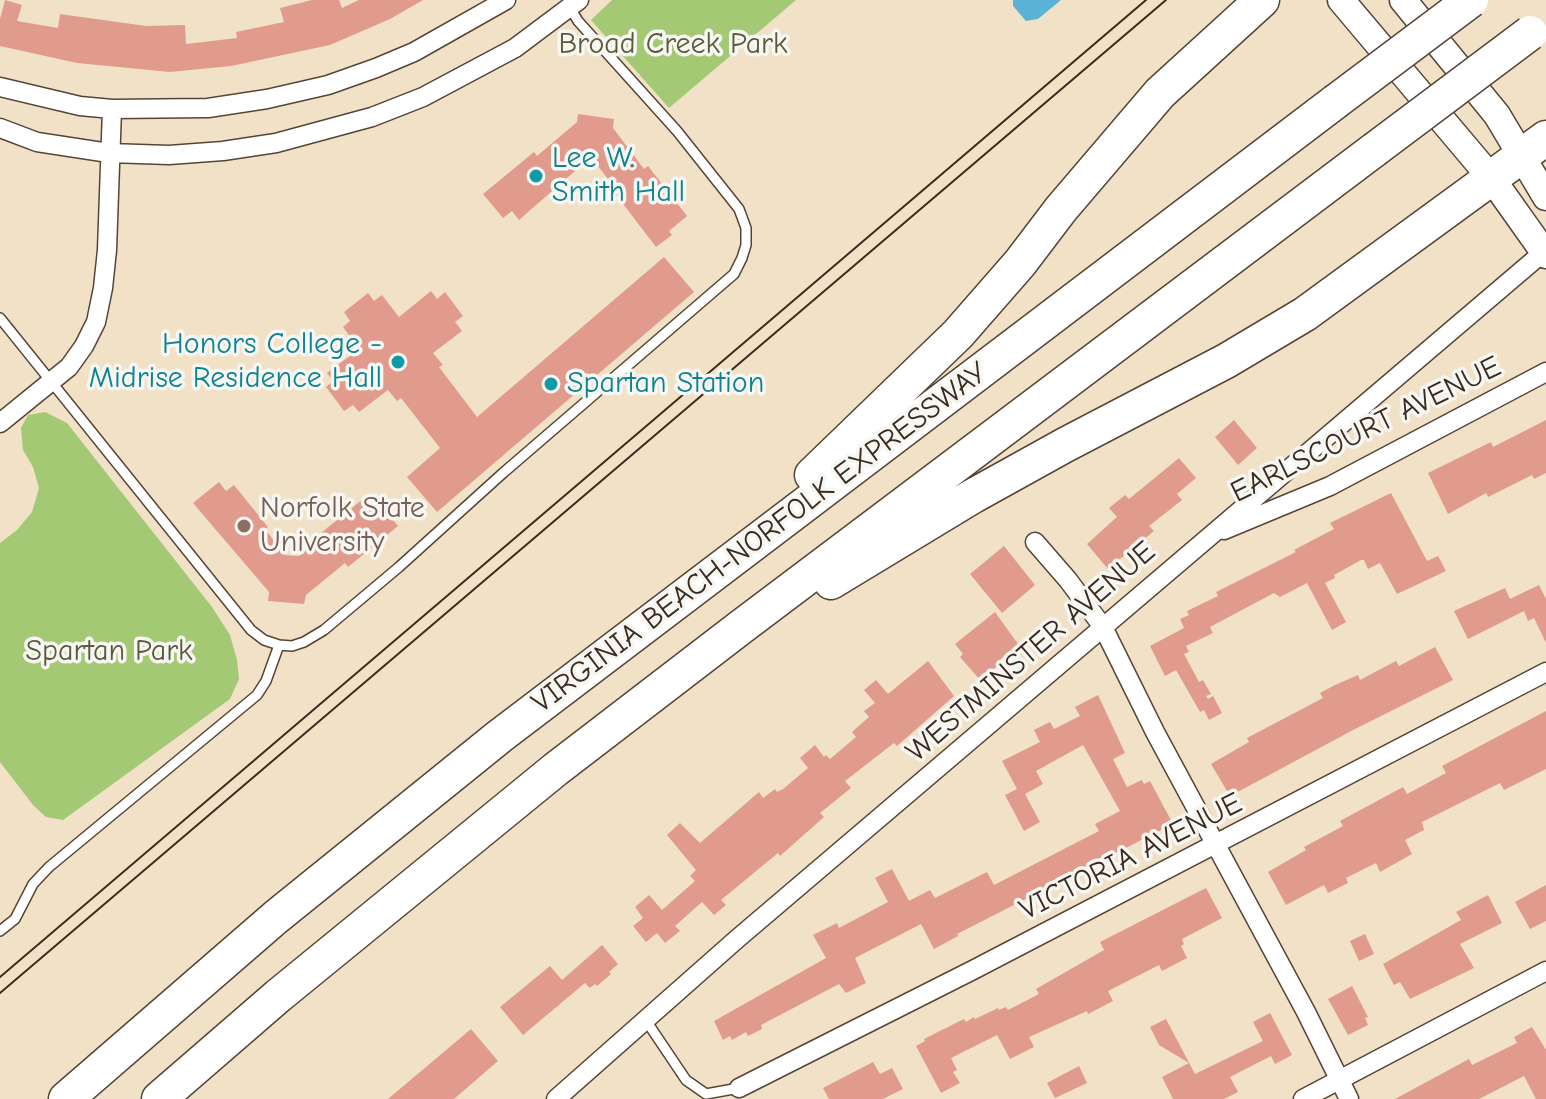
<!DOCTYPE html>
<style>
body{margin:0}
canvas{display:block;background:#f1e1c6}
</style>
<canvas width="1546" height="1099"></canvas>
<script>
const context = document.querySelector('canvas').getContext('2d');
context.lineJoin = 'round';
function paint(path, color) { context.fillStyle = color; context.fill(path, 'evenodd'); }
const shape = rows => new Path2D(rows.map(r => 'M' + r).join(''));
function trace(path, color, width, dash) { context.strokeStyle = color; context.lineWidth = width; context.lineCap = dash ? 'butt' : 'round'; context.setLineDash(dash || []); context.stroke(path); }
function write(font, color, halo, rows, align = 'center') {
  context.font = font + ' "Comic Neue",sans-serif'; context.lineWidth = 7; context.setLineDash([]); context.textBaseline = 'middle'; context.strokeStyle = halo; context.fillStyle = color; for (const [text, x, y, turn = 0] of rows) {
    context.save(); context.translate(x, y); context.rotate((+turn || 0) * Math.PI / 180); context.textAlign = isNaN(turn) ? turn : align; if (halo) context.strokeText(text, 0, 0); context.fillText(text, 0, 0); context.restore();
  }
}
paint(shape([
 [612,0,796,0,669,108,591,20],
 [45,412,67,423,212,607,230,635,237,660,239,679,230,699,63,820,46,817,33,805,0,762,0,543,17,530,32,512,39,488,33,467,23,450,21,428,28,415]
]), '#a4c974');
paint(shape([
 [1013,0,1061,0,1038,19,1026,21,1013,6]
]), '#58b3d6');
paint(shape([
 [5,0,22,5,17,21,58,28,60,14,146,26,185,25,186,44,237,38,236,32,284,22,280,8,312,0,339,0,342,8,359,0,423,0,390,19,330,45,231,66,170,72,77,63,0,46,0,19],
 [578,114,614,119,613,128,644,169,648,166,687,216,669,231,672,235,656,247,614,192,616,190,598,166,584,163,519,220,512,211,503,218,483,194,534,152,537,156,577,122],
 [664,257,694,292,437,512,407,477,440,448,401,398,397,401,388,390,359,412,353,405,344,411,326,387,333,381,327,373,359,349,343,327,350,321,344,312,368,293,374,301,382,295,399,317,431,291,437,299,445,292,463,316,455,322,462,331,433,353,443,365,439,367,477,417],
 [1234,420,1257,448,1238,465,1215,437],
 [1546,420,1546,473,1534,479,1532,475,1488,497,1486,493,1448,514,1428,473,1491,442,1493,447],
 [1179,458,1196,478,1177,494,1182,500,1149,526,1154,531,1108,569,1087,544,1117,517,1109,508,1125,495,1129,499],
 [219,482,226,491,234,485,268,527,265,529,285,555,299,556,323,536,321,533,363,499,370,507,378,501,398,526,348,567,345,563,306,595,304,604,268,601,269,592,193,503],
 [1391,493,1427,561,1438,556,1446,571,1397,594,1380,563,1368,569,1364,560,1361,560,1334,575,1335,578,1325,583,1346,622,1332,630,1307,583,1280,597,1274,593,1210,627,1213,633,1186,646,1189,652,1184,654,1199,682,1203,680,1211,694,1206,696,1208,699,1213,696,1222,713,1209,720,1204,710,1200,712,1176,670,1165,676,1150,646,1184,628,1180,619,1189,615,1187,611,1218,596,1216,592,1296,552,1294,550,1334,529,1330,523],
 [1004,546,1035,585,1002,613,970,574],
 [1539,585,1546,599,1546,643,1534,618,1528,621,1524,611,1468,639,1454,611,1505,588,1510,599],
 [995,612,1018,644,996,663,998,665,981,681,960,657,963,654,955,644],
 [1435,647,1453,680,1355,729,1230,796,1211,764,1249,742,1247,738,1323,698,1320,693,1335,685,1358,675,1360,680,1396,661,1399,666],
 [928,661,954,696,897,746,894,743,845,781,851,788,820,813,824,817,780,856,778,853,721,900,726,905,714,915,702,902,675,926,680,931,665,943,657,933,646,942,633,926,643,918,635,907,649,895,662,910,695,881,690,876,696,870,667,835,680,823,700,843,759,792,763,798,775,789,777,792,783,789,808,768,800,758,815,745,824,757,826,755,830,759,856,737,852,732,869,717,864,711,875,703,864,690,876,680,888,694],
 [1098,695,1125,753,1113,759,1127,787,1142,780,1144,784,1150,781,1173,824,957,934,958,936,934,949,921,924,855,958,866,983,846,993,839,984,761,1025,762,1029,748,1036,746,1032,732,1040,730,1036,723,1040,714,1021,826,958,813,935,837,923,839,928,888,902,875,878,892,869,909,901,930,890,935,898,987,872,994,885,1099,831,1095,824,1120,811,1083,745,1036,771,1043,784,1025,794,1040,822,1024,831,1005,795,1017,789,1002,761,1040,742,1034,730,1050,722,1054,729,1080,716,1075,707],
 [1546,711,1546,769,1504,790,1500,783,1422,822,1424,830,1405,840,1412,854,1380,872,1376,863,1346,878,1348,883,1328,893,1324,885,1286,905,1268,872,1306,850,1304,847,1343,826,1340,821,1403,787,1407,794,1446,773,1442,766],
 [1546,885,1546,921,1530,929,1515,902],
 [1206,888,1222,918,1182,939,1184,944,1181,946,1187,958,1162,971,1159,965,1108,991,1113,1001,1088,1014,1087,1011,1029,1037,1034,1047,1010,1059,997,1035,951,1058,957,1070,953,1072,960,1083,941,1093,916,1046,925,1041,924,1039,964,1019,966,1022,974,1017,975,1019,998,1008,999,1010,1006,1007,1008,1010,1039,994,1036,989,1104,950,1100,942],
 [1488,895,1502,923,1460,944,1474,968,1410,999,1400,982,1394,985,1383,964,1461,920,1456,912],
 [1365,934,1374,954,1359,961,1350,941],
 [602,945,618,964,609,972,611,974,597,986,595,984,590,988,585,983,523,1035,500,1007,550,966,562,980],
 [1352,986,1368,1017,1365,1018,1368,1025,1348,1035,1328,999],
 [1270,1013,1292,1055,1275,1064,1271,1056,1230,1077,1238,1092,1224,1099,1173,1099,1162,1077,1189,1063,1159,1045,1150,1027,1166,1019,1195,1074,1263,1041,1253,1022],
 [1532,1027,1546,1050,1546,1099,1536,1099,1524,1076,1479,1099,1395,1099,1469,1059,1472,1065,1517,1043,1514,1037],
 [471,1029,498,1061,454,1099,388,1099],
 [873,1062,880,1074,892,1068,903,1089,883,1099,829,1099,823,1088],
 [1079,1066,1087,1083,1055,1098,1047,1083]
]), '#e19b8d');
const lane = shape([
 [0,318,251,630,264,640,279,645,292,646,304,642,324,630,399,567,503,473,734,274,742,258,746,245,746,228,739,209,677,131,578,21,570,8],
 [0,931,15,919,33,884,49,867,257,695,266,681,279,645],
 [645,1019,686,1080,706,1094,739,1088]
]);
const street = shape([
 [0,87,80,106,112,109,208,108,267,99,328,85,376,68,414,52,506,0],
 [0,128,37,142,109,153,169,155,223,151,276,143,372,117,423,97,515,48,579,0],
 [0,423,69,367,84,346,96,322,103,288,107,250,112,109],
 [1224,530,1330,486,1546,372],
 [1035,542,1068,580,1103,627,1155,732,1306,1012,1349,1099],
 [739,1088,973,970,1546,672],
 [556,1099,737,939,1546,250],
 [1303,1099,1546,971]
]);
const secondary = shape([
 [1341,0,1492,179,1546,255],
 [1403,0,1497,115,1546,197]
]);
const highway = shape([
 [812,475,958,334,1020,263,1061,209,1160,93,1262,0],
 [831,582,973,496,1065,445,1226,361,1305,314,1546,138],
 [66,1099,276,917,500,736,1335,102],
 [159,1099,278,996,556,769,741,627,1374,150]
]);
trace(lane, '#564537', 12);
trace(street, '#564537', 21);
trace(secondary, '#564537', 29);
trace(highway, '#564537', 37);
trace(lane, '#fff', 9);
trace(street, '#fff', 18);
trace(secondary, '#fff', 26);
trace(highway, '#fff', 34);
trace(shape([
 [0,977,1146,0],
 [0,993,1166,0]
]), '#3b2a1e', 2);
const highwayBridge = shape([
 [1335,102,1471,0],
 [1374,150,1530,33]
]);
trace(highwayBridge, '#564537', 37, []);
trace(highwayBridge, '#fff', 34);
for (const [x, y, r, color] of [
 [536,176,8,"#0f9aa8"],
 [398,362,8,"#0f9aa8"],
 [551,384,8,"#0f9aa8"],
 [244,526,8,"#8d6e63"]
]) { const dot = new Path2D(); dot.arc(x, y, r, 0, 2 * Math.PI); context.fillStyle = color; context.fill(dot); trace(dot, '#f6f6f2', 3); }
write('30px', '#5a5a38', '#f6f6f2', [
 ["Broad Creek Park",673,45],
 ["Spartan Park",109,652]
]);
write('30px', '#0d838f', '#f6f6f2', [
 ["Lee W.",552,159],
 ["Smith Hall",552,193],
 ["Honors College -",382,345,"right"],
 ["Midrise Residence Hall",382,379,"right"],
 ["Spartan Station",567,384]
], 'left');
write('30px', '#3b2a1e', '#f6f6f2', [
 ["EARLSCOURT AVENUE",1366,430,-26],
 ["VIRGINIA BEACH-NORFOLK EXPRESSWAY",760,538,-37],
 ["WESTMINSTER AVENUE",1031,652,-41],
 ["VICTORIA AVENUE",1131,857,-27]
]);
write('30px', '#785e54', '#f6f6f2', [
 ["Norfolk State",260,509],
 ["University",260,543]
], 'left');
</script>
